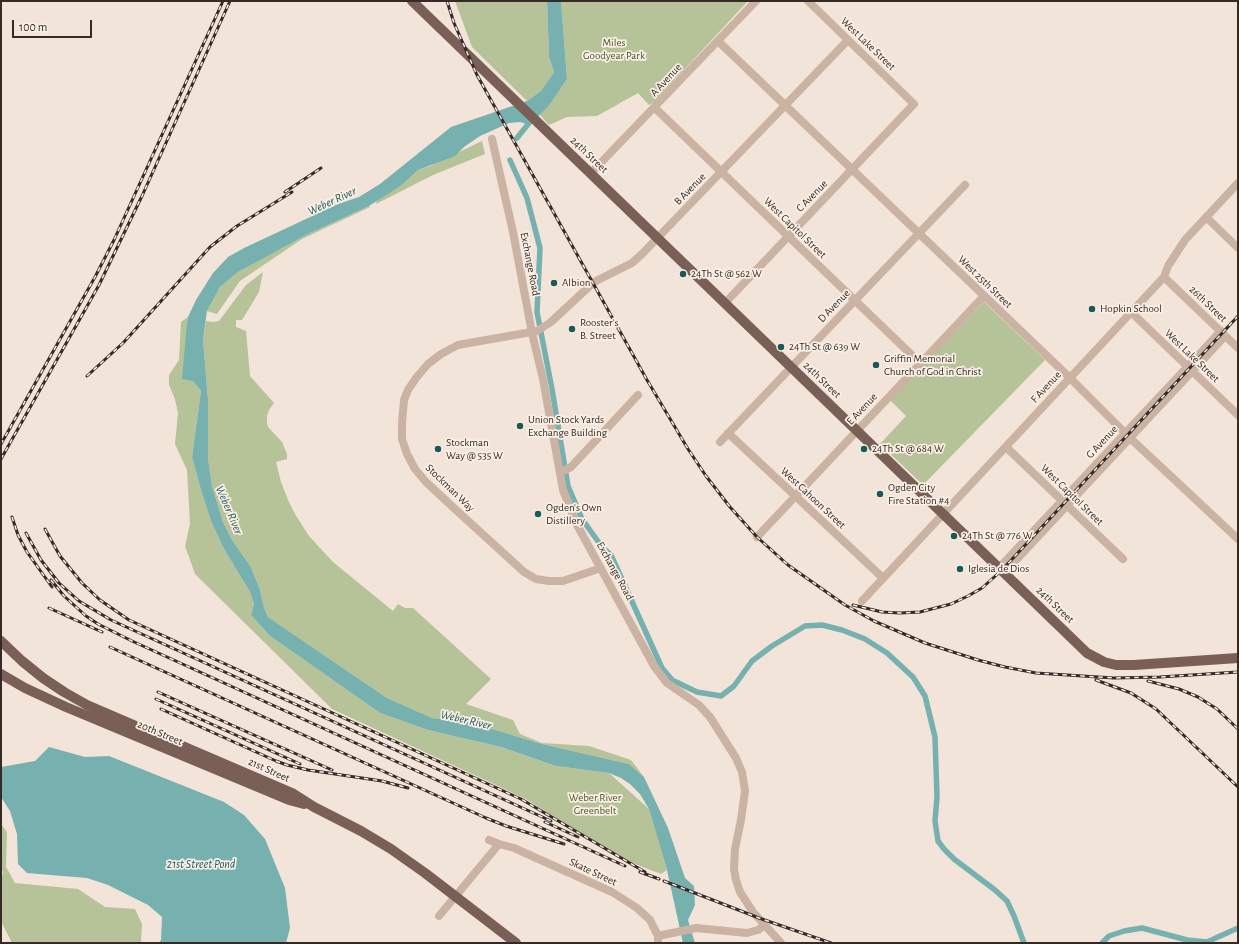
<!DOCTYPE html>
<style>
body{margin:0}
#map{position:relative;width:1239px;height:944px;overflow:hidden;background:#f2e4d8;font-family:"Alegreya Sans",sans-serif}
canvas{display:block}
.frame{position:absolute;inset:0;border:2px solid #362a26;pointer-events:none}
.scale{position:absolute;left:12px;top:20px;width:80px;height:18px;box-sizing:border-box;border:2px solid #362a26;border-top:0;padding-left:5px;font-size:12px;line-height:14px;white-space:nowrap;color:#362a26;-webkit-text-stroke:3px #faefe5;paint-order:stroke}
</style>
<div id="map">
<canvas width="1239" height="944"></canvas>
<div class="frame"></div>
<div class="scale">100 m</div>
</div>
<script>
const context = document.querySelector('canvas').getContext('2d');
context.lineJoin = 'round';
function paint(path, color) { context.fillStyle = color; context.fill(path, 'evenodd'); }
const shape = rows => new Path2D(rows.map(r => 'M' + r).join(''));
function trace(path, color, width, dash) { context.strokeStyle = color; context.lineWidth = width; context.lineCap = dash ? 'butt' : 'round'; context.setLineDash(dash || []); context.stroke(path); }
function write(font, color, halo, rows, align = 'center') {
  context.font = font + ' "Alegreya Sans",sans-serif'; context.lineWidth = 3.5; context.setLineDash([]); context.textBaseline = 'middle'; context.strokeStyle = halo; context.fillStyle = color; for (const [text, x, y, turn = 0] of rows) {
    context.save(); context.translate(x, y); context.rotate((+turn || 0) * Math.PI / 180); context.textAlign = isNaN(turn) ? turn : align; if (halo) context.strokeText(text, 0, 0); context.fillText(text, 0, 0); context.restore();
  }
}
paint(shape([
 [455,1,547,1,549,57,554,72,541,91,527,101,472,47],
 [561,1,748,1,654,102,649,105,638,93,597,116,567,117,549,125,539,114,551,103,567,79],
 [482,141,485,154,433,175,376,204,377,200,402,185,418,170,430,166],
 [369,206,370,207,302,239,240,281,217,314,207,311,220,287,238,272,306,235],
 [263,272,259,292,242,320,236,320,236,327,246,331,250,376,274,403,269,410,267,416,267,423,268,427,282,442,287,454,287,459,276,462,281,482,288,500,295,514,309,536,333,562,393,611,398,604,405,608,413,608,491,679,466,704,513,720,520,734,542,743,589,746,631,760,644,777,629,764,542,744,469,722,432,718,387,698,268,617,264,608,260,590,251,567,232,540,223,522,212,486,208,458,208,399,203,339,206,321,213,322,219,321,246,285],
 [984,302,1045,360,923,485,880,444,906,416,890,400],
 [188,317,187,323,193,381,201,391,192,457,201,490,211,521,224,549,250,592,254,604,251,615,270,636,380,713,428,730,501,747,556,766,609,773,649,809,667,870,661,874,617,857,526,799,332,709,195,574,185,546,190,524,187,470,175,444,178,413,175,399,169,385,169,375,179,360,181,322],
 [1,824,7,832,6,867,15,883,78,889,105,907,135,909,142,924,141,943,12,943,1,921,1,877,3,874,1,864]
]), '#b6c298');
paint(shape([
 [547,1,561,1,567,79,551,103,530,125,520,122,509,123,480,136,464,147,455,156,418,170,402,185,369,206,306,235,255,263,238,272,220,287,207,311,203,339,208,399,208,458,212,486,223,522,232,540,251,567,260,590,264,608,268,617,387,698,432,718,469,722,542,744,629,764,644,777,668,828,685,878,694,886,695,905,688,920,695,943,683,943,667,870,649,809,640,794,630,784,621,778,609,773,556,766,501,747,428,730,380,713,270,636,251,615,254,604,250,592,224,549,211,521,201,490,192,457,201,391,193,381,182,379,187,323,188,317,196,300,213,273,228,257,244,248,338,204,359,197,380,184,451,127,527,101,541,91,554,72,549,57],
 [49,747,85,757,109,756,224,802,244,815,265,839,285,888,290,928,286,943,159,943,161,940,162,917,148,905,108,885,87,878,27,873,18,864,17,834,10,811,1,797,1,767,35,761]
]), '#76b1af');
trace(shape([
 [517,138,529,123,530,117],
 [510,160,527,198,540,248,537,312,552,389,568,486,582,519,602,547,611,555,662,668,672,680,697,692,721,696,734,686,752,661,772,646,805,626,822,625,842,630,865,639,887,653,913,677,925,696,935,737,937,797,935,821,938,841,944,849,954,859,995,890,1007,901,1014,916,1024,943],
 [1102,943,1109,936,1124,931,1142,928,1187,940,1207,942,1238,928]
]), '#76b1af', 5.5);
trace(shape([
 [718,41,1070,378,1130,438,1238,539],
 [655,108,920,363],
 [492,139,513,232,532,333,543,379,563,490,576,523,654,666,667,683,699,705,710,717,736,758,742,772,745,791,741,820,735,849,734,869,736,880,740,892,753,912,781,943],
 [591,173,756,1],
 [1206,217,1238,248],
 [1164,277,1238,348],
 [725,303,914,104,808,1],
 [1131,312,1238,415],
 [728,433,883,578],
 [720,442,965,185],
 [1006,447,1123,559],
 [560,473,571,467,638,395],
 [757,537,984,296],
 [601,568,563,581,549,581,536,579,524,572,455,509,426,482,415,469,407,454,402,439,402,423,404,400,408,390,416,378,428,364,441,354,458,345,537,331,551,322,594,282,632,263,642,254,848,40],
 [999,568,1221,331],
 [1004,573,1225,336],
 [862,601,1164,277,1168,266,1185,240,1238,183],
 [489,840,499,844,514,848,612,892,637,908,650,920,658,936,658,943],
 [439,916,499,844],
 [658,936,696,928,747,933,758,930,765,925]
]), '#cbb3a4', 8);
trace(shape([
 [412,1,1087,653,1104,662,1116,665,1134,665,1238,658],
 [1,641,22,661,43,678,64,692,87,705,292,793,314,807,361,831,391,849,425,873,516,943],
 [1,674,25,688,66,707,289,800,304,804]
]), '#795f56', 10);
const rail = shape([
 [447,1,454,23,477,75,647,380,688,449,706,476,730,507,757,537,788,565,845,605,874,621,925,643,978,660,1005,667,1036,673,1114,678,1160,677,1238,672],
 [285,192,321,168],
 [87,376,123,343,210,247,237,226,292,192],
 [1,444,95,277,114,240,223,1],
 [1,459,99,285,142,196,230,1],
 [12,517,18,535,27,552,52,587],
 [45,529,60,556,82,583,100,600,129,620,521,799,645,872],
 [26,533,41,560,59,583,79,601,111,620,551,821],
 [51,580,64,596,86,616,98,624,132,641,625,866],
 [853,605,882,612,900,613,920,612,951,604,968,596,982,588,1002,570,1238,316],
 [49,608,102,632],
 [110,647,486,818,506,826,564,844],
 [1096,680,1131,693,1156,709,1238,787],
 [1148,681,1179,689,1198,697,1217,709,1238,729],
 [158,692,332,770],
 [156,699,300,764],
 [161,709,276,761,287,765,308,770,382,781,408,788],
 [545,822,578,837],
 [640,872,659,879],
 [664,881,759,918,831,943]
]);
trace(rail, '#362a26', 3);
trace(rail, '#faefe5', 1.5, [4.5]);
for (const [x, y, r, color] of [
 [683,274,4,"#1a5959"],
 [554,283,4,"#1a5959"],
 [1092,309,4,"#1a5959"],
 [572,329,4,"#1a5959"],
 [781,347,4,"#1a5959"],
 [876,365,4,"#1a5959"],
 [520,426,4,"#1a5959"],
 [438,449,4,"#1a5959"],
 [864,449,4,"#1a5959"],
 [880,494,4,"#1a5959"],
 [538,514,4,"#1a5959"],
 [954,536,4,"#1a5959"],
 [960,569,4,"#1a5959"]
]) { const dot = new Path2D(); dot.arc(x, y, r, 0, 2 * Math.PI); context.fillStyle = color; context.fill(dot); trace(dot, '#faefe5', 1.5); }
write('11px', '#485528', '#faefe5', [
 ["Miles",614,43],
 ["Goodyear Park",614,56],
 ["Weber River",595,798],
 ["Greenbelt",595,811]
]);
write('11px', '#362a26', '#faefe5', [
 ["West Lake Street",868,44,44],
 ["A Avenue",666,80,-47],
 ["24th Street",589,155,44],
 ["B Avenue",690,189,-46],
 ["C Avenue",812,196,-46],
 ["West Capitol Street",795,228,44],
 ["Exchange Road",530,264,79],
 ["West 25th Street",985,282,44],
 ["26th Street",1208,304,44],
 ["D Avenue",834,306,-46],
 ["West Lake Street",1192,356,44],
 ["24th Street",822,380,44],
 ["F Avenue",1046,387,-47],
 ["E Avenue",862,409,-47],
 ["G Avenue",1102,442,-47],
 ["Stockman Way",450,488,44],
 ["West Capitol Street",1072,495,44],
 ["West Cahoon Street",813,498,43],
 ["Exchange Road",615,571,61],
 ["24th Street",1055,605,44],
 ["20th Street",160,733,23],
 ["21st Street",269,770,24],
 ["Skate Street",593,872,25]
]);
write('11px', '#362a26', '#faefe5', [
 ["24Th St @ 562 W",691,274],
 ["Albion",562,283],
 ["Hopkin School",1100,309],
 ["Rooster's",580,323],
 ["B. Street",580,336],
 ["24Th St @ 639 W",789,347],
 ["Griffin Memorial",884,359],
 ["Church of God in Christ",884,372],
 ["Union Stock Yards",528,420],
 ["Exchange Building",528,433],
 ["Stockman",446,443],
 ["Way @ 535 W",446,456],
 ["24Th St @ 684 W",872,449],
 ["Ogden City",888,488],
 ["Fire Station #4",888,501],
 ["Ogden's Own",546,508],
 ["Distillery",546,521],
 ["24Th St @ 776 W",962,536],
 ["Iglesia de Dios",968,569]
], 'left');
write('italic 12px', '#1a5959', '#faefe5', [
 ["Weber River",332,201,-25],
 ["Weber River",229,510,67],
 ["Weber River",466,720,13],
 ["21st Street Pond",201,864]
]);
</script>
